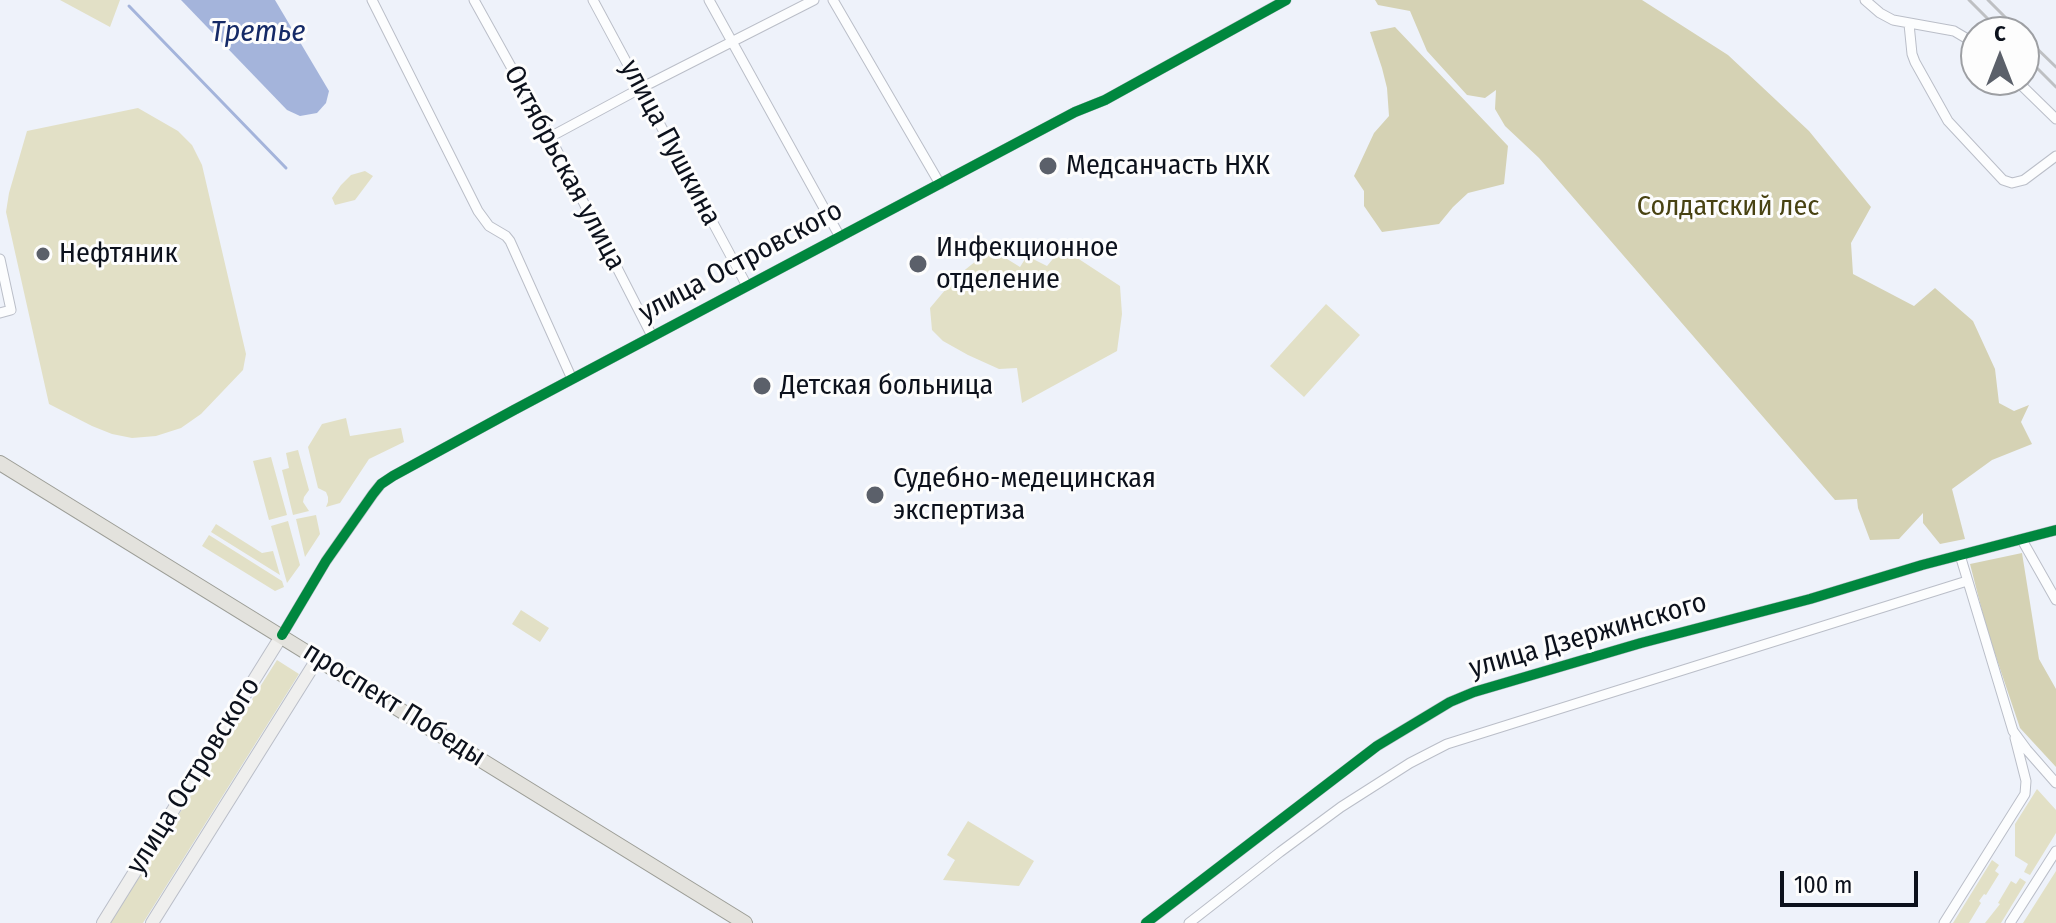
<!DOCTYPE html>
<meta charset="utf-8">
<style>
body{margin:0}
#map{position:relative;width:2056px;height:923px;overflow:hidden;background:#eef2fa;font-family:"Fira Sans Condensed",sans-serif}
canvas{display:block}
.north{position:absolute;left:1960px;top:16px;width:80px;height:80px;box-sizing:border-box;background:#fdfdfd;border:2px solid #9d9fa3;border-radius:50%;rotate:0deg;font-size:22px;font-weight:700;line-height:32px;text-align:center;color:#0c111c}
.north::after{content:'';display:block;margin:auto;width:28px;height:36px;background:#5b606a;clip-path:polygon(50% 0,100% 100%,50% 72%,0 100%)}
.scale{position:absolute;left:1780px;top:871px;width:138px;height:36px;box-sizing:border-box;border:4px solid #0c111c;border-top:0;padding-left:10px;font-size:24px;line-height:28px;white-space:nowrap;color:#0c111c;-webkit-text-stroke:6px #fdfdfd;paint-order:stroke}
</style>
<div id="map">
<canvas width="2056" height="923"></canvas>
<div class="north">С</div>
<div class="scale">100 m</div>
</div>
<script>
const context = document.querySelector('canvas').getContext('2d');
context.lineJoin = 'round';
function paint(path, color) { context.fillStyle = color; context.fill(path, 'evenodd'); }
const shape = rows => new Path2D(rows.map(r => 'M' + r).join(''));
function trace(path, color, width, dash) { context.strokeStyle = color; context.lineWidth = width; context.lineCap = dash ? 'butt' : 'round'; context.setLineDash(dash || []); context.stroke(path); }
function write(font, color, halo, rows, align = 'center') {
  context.font = font + ' "Fira Sans Condensed",sans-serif'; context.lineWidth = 6; context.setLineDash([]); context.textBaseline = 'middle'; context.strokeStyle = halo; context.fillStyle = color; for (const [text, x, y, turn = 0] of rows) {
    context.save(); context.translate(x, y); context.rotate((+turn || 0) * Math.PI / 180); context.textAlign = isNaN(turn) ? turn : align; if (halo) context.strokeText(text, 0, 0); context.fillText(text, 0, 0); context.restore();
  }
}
paint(shape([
 [60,0,120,0,110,27],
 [138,108,178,131,192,145,202,165,246,354,243,370,201,414,181,428,156,436,132,438,112,434,92,426,49,404,6,212,9,193,27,131],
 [365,171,373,176,355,200,335,205,332,198,341,185,351,175],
 [1062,248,1120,286,1122,314,1117,351,1022,403,1017,368,999,369,968,355,943,341,932,330,930,308,956,277,991,249,1020,267,1027,256,1047,266],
 [1326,304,1360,335,1304,397,1270,366],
 [346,418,350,436,401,428,404,442,369,459,340,503,326,507,328,502,328,497,326,492,318,488,308,447,322,424],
 [298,450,309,490,304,497,303,502,309,511,293,515,282,470,289,468,286,453],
 [271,457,287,515,269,520,253,461],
 [316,515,320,534,305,557,296,519],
 [288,521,300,565,287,583,271,526],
 [216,524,262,553,273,551,280,575,211,532],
 [209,535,282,581,284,587,275,591,202,546],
 [521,610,549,628,540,642,512,624],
 [277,660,299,674,143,923,110,923],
 [2037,789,2056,810,2056,833,2030,875,2024,872,2028,864,2015,856,2015,824],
 [968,821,1034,861,1019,886,943,880,955,860,947,855],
 [1992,860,1999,865,1995,871,1999,874,1986,895,1984,894,1979,901,1981,903,1969,923,1953,923],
 [2056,871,2056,923,2023,923],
 [2020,878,2026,882,2001,923,1985,923,2000,904,1998,903,2011,881,2016,884]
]), '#e2e0c6');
paint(shape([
 [1375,0,1642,0,1728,55,1809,131,1871,207,1851,243,1853,274,1914,306,1935,288,1973,321,1995,369,1999,403,2014,411,2029,405,2021,422,2032,444,1992,460,1952,489,1965,539,1940,544,1923,523,1923,513,1899,539,1870,540,1858,508,1857,499,1835,500,1539,158,1505,126,1495,109,1496,90,1485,98,1467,95,1427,51,1410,11,1378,5],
 [1395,27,1508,146,1504,184,1468,193,1453,207,1439,224,1382,232,1364,206,1364,191,1354,176,1374,133,1389,116,1387,88,1382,68,1370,32],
 [2022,553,2039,659,2056,689,2056,767,2020,728,1987,630,1970,564]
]), '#d5d2b4');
paint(shape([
 [181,0,275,0,329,91,326,103,317,113,300,116,287,110]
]), '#a4b4db');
trace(shape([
 [129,6,286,168]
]), '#a4b4db', 3);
const minor = shape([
 [372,0,478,211,489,226,506,236,510,241,572,379],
 [474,0,550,137,652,336],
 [593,0,747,286],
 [709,0,840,237],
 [833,0,940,184],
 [1865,0,1880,13,1893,20,1954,31,1976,44],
 [1909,24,1912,54,1915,62,1948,121,2003,180,2012,183,2024,180,2056,156],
 [2016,80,2056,119],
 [550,137,641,88,814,0],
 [0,259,11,310,0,313],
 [2022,540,2056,600],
 [1960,555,2013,731,2027,750,2056,783],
 [282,635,326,561,373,494,381,484,393,476,514,410,847,233,1075,112,1105,100,1286,0],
 [1146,923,1377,746,1450,702,1474,692,1641,643,1810,599,1922,565,2056,530],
 [1189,923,1280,852,1341,807,1410,763,1447,744,1967,581],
 [1944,923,2025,794,2026,781,2015,738],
 [2010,923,2056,851]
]);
const secondary = shape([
 [103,923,282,635],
 [152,923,318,658]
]);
const primary = shape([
 [0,463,745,923]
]);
trace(minor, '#babec8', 11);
trace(secondary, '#babec8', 14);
trace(primary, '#9c9d96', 16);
trace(minor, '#fcfdfe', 9);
trace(secondary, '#efefee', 12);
trace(primary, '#e3e2dd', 14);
trace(shape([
 [1969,0,2001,32],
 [1988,0,2020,32],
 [2024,36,2056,67],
 [2024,55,2056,87]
]), '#bec0c3', 3);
trace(shape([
 [282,635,326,561,373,494,381,484,393,476,514,410,847,233,1075,112,1105,100,1286,0],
 [1146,923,1377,746,1450,702,1474,692,1641,643,1810,599,1922,565,2056,530]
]), '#00873e', 10);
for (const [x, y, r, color] of [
 [1048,166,10,"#5b606a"],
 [43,254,8,"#5b606a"],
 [918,264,10,"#5b606a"],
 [762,386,10,"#5b606a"],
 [875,495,10,"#5b606a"]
]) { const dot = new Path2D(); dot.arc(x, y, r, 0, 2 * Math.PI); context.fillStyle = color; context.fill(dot); trace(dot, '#fdfdfd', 3); }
write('28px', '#0c111c', '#fdfdfd', [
 ["улица Пушкина",670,143,62],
 ["Октябрьская улица",564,168,62],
 ["улица Островского",741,262,-28],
 ["улица Дзержинского",1588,636,-16],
 ["проспект Победы",394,705,32],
 ["улица Островского",194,776,-58]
]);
write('28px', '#0c111c', '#fdfdfd', [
 ["Медсанчасть НХК",1066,166],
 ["Инфекционное",936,248],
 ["отделение",936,280],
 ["Нефтяник",59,254],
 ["Детская больница",780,386],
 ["Судебно-медецинская",893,479],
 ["экспертиза",893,511]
], 'left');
write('28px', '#484212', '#fdfdfd', [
 ["Солдатский лес",1728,207]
]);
write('italic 30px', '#152a67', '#fdfdfd', [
 ["Третье",258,33]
]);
</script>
